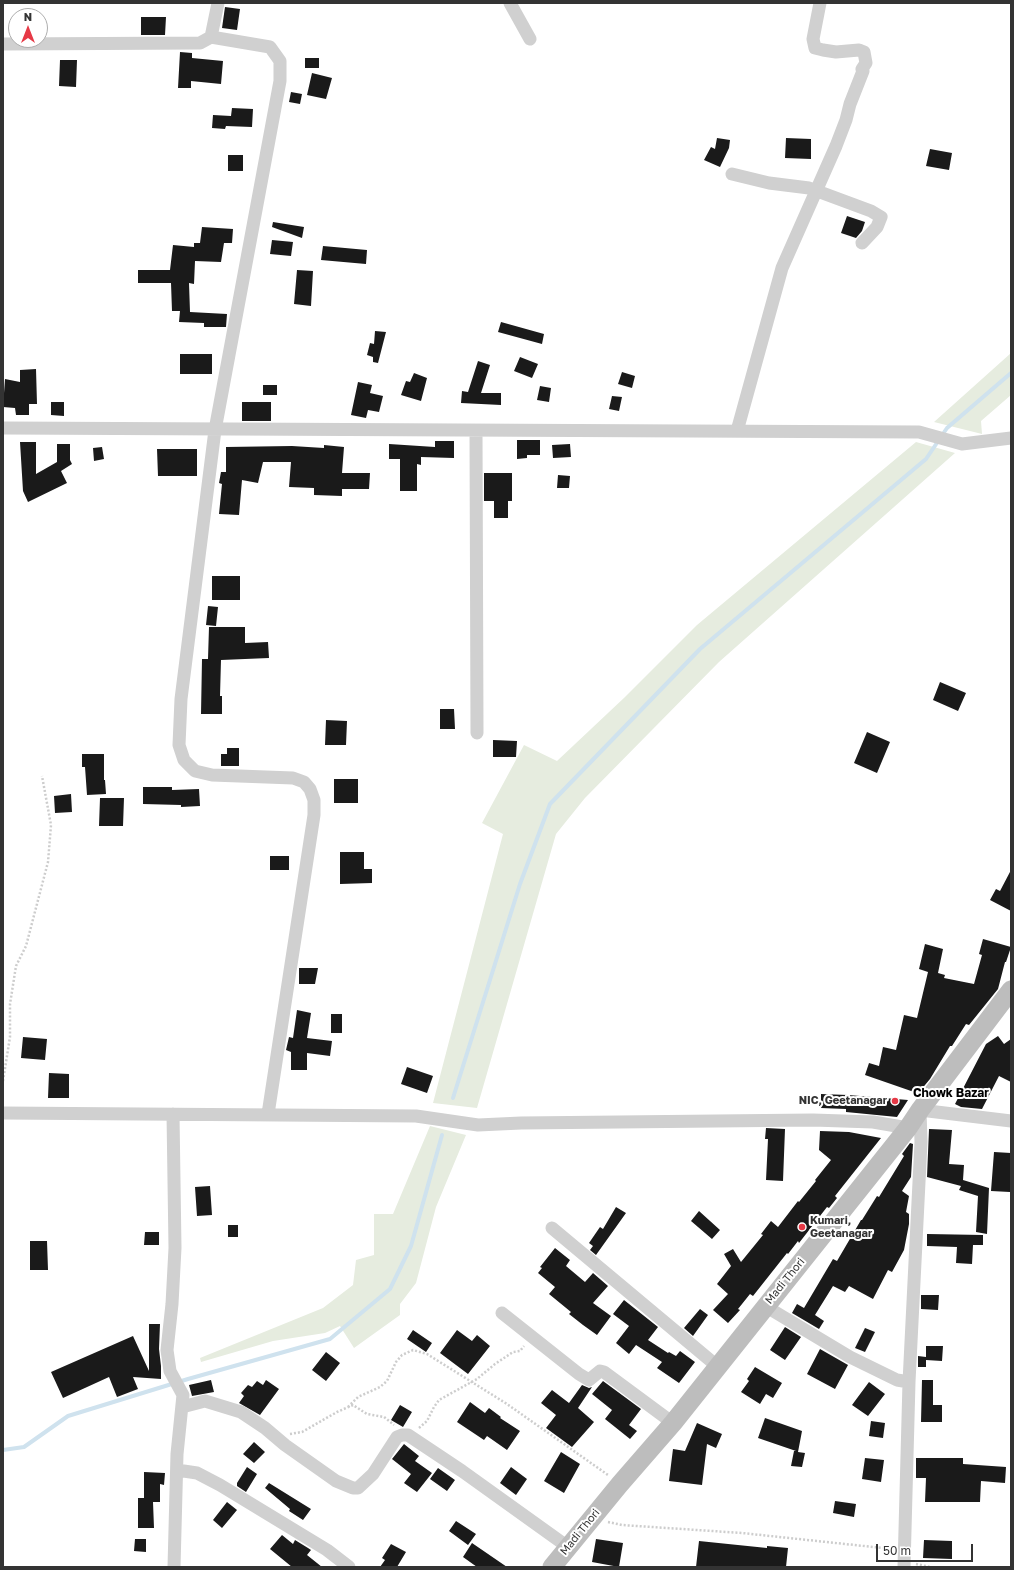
<!DOCTYPE html>
<style>
body{margin:0}
#map{position:relative;width:1014px;height:1570px;overflow:hidden;background:#fff;font-family:"Golos Text",sans-serif}
canvas{display:block}
.frame{position:absolute;inset:0;border:4px solid #333;pointer-events:none}
.north{position:absolute;left:8px;top:8px;width:40px;height:40px;box-sizing:border-box;background:#fff;border:1px solid #adadad;border-radius:50%;rotate:0deg;font-size:11px;font-weight:700;line-height:16px;text-align:center;color:#333}
.north::after{content:'';display:block;margin:auto;width:14px;height:18px;background:#e63946;clip-path:polygon(50% 0,100% 100%,50% 72%,0 100%)}
.scale{position:absolute;left:876px;top:1544px;width:97px;height:18px;box-sizing:border-box;border:2px solid #333;border-top:0;padding-left:5px;font-size:12px;line-height:14px;white-space:nowrap;color:#333;-webkit-text-stroke:3px #fff;paint-order:stroke}
</style>
<div id="map">
<canvas width="1014" height="1570"></canvas>
<div class="frame"></div>
<div class="north">N</div>
<div class="scale">50 m</div>
</div>
<script>
const context = document.querySelector('canvas').getContext('2d');
context.lineJoin = 'round';
function paint(path, color) { context.fillStyle = color; context.fill(path, 'evenodd'); }
const shape = rows => new Path2D(rows.map(r => 'M' + r).join(''));
function trace(path, color, width, dash) { context.strokeStyle = color; context.lineWidth = width; context.lineCap = dash ? 'butt' : 'round'; context.setLineDash(dash || []); context.stroke(path); }
function write(font, color, halo, rows, align = 'center') {
  context.font = font + ' "Golos Text",sans-serif'; context.lineWidth = 4; context.setLineDash([]); context.textBaseline = 'middle'; context.strokeStyle = halo; context.fillStyle = color; for (const [text, x, y, turn = 0] of rows) {
    context.save(); context.translate(x, y); context.rotate((+turn || 0) * Math.PI / 180); context.textAlign = isNaN(turn) ? turn : align; if (halo) context.strokeText(text, 0, 0); context.fillText(text, 0, 0); context.restore();
  }
}
paint(shape([
 [1011,353,1011,395,981,421,982,434,934,422],
 [916,442,955,453,719,662,585,798,556,834,477,1108,433,1103,503,834,482,823,524,745,557,761,625,697,697,625],
 [430,1126,466,1135,436,1207,416,1283,400,1304,400,1315,354,1348,340,1326,325,1333,273,1341,201,1362,200,1358,323,1308,353,1285,356,1260,374,1255,374,1214,393,1214]
]), '#e6ecdf');
trace(shape([
 [453,1098,520,884,550,804,700,649,926,459,947,428,1011,373],
 [3,1450,24,1447,68,1416,188,1379,330,1339,390,1289,411,1246,442,1135]
]), '#cfe2ee', 4);
paint(shape([
 [225,7,240,9,237,30,222,28],
 [141,17,166,17,165,35,141,35],
 [180,52,192,53,192,58,223,61,221,84,191,81,191,88,178,88],
 [305,58,319,58,319,68,305,68],
 [60,60,77,60,76,87,59,86],
 [312,73,332,78,326,99,307,95],
 [291,92,302,94,300,104,289,102],
 [232,108,253,109,252,127,226,126,225,129,212,128,213,115,231,116],
 [717,138,730,140,729,148,720,167,704,160,711,147,715,149],
 [786,138,811,139,811,159,785,158],
 [930,149,952,153,949,170,926,166],
 [228,155,243,155,243,171,228,171],
 [847,216,865,222,862,231,856,238,841,233],
 [273,222,304,227,302,238,272,227],
 [202,227,233,229,232,243,224,243,221,262,195,261,194,284,189,283,190,312,227,314,226,327,204,327,204,323,179,322,180,311,172,311,171,283,138,283,138,270,170,270,173,245,194,247,194,243,200,243],
 [272,240,293,242,291,256,270,254],
 [323,246,367,250,366,264,321,260],
 [297,270,313,271,311,306,294,304],
 [501,322,544,334,542,344,498,332],
 [375,331,386,332,378,363,373,362,373,357,367,355,370,343,374,344],
 [180,354,212,354,212,374,180,374],
 [520,357,538,364,532,378,514,371],
 [478,361,490,365,481,393,501,393,501,405,461,403,462,391,468,392],
 [36,369,37,404,29,404,29,415,16,415,15,408,3,407,5,379,20,382,20,370],
 [622,372,635,376,632,388,618,384],
 [414,373,427,378,421,401,401,395,406,381,410,382],
 [358,382,372,385,370,393,383,396,379,412,368,410,366,418,351,415],
 [263,385,277,385,277,395,263,395],
 [540,386,551,388,549,402,537,400],
 [612,396,622,397,619,411,609,409],
 [51,402,64,402,64,416,51,415],
 [242,402,271,402,271,421,242,421],
 [517,440,540,440,540,455,527,455,527,458,517,459],
 [435,441,454,441,454,458,421,457,421,465,417,464,417,491,400,491,400,459,389,459,389,444,435,447],
 [20,442,36,442,36,474,57,462,57,464,57,444,70,444,70,460,72,464,61,471,67,483,28,502,23,491],
 [570,444,571,457,553,458,552,445],
 [324,445,344,447,342,473,370,473,369,489,342,489,342,496,314,495,314,488,289,487,291,462,263,462,258,483,242,480,239,515,219,514,222,484,219,483,221,472,226,472,226,447,292,446,324,448],
 [102,447,104,459,94,461,93,448],
 [157,449,197,449,197,476,158,476],
 [484,473,512,473,512,501,508,501,508,518,494,518,494,501,484,501],
 [558,475,570,476,569,488,557,488],
 [212,576,240,576,240,600,212,600],
 [208,606,218,607,216,626,206,625],
 [209,627,245,627,245,643,268,642,269,658,221,660,220,696,222,696,222,714,201,714,202,659,208,659],
 [940,682,966,693,958,711,933,700],
 [440,709,454,709,455,729,440,729],
 [326,720,347,721,346,745,325,745],
 [867,732,890,742,877,773,854,763],
 [493,740,517,741,516,757,493,757],
 [227,748,239,748,239,766,221,766,221,754,227,754],
 [82,754,104,754,104,780,105,780,106,794,87,795,85,767,82,767],
 [334,779,358,779,358,803,334,803],
 [143,787,172,787,172,790,199,789,200,806,181,807,181,805,143,804],
 [71,794,72,812,55,813,54,796],
 [100,798,124,798,123,826,99,826],
 [340,852,364,852,364,869,372,869,372,883,340,884],
 [270,856,289,856,289,870,270,870],
 [1011,870,1011,911,990,900,996,889,1000,891],
 [983,939,1011,947,1006,962,1005,962,998,989,969,1025,966,1024,952,1046,950,1046,930,1079,920,1091,917,1089,914,1092,865,1075,869,1063,879,1066,883,1047,896,1050,904,1015,917,1018,928,972,919,969,925,944,943,949,938,973,945,975,944,978,974,984,982,955,979,954],
 [299,968,318,968,315,984,299,984],
 [297,1010,311,1013,307,1038,332,1041,330,1056,307,1053,307,1070,291,1070,291,1052,286,1050,289,1037,293,1038],
 [331,1014,342,1014,342,1033,331,1033],
 [998,1036,1004,1044,1011,1039,1011,1082,999,1076,982,1109,961,1107,955,1104,986,1044],
 [23,1037,47,1039,45,1060,21,1058],
 [407,1067,433,1076,427,1093,401,1084],
 [49,1073,69,1074,69,1098,48,1098],
 [821,1094,848,1095,908,1100,897,1117,846,1112,846,1109,821,1108],
 [766,1128,785,1129,783,1181,766,1180,768,1139,765,1139],
 [929,1129,952,1130,949,1164,964,1165,963,1180,989,1188,987,1234,976,1232,978,1196,959,1190,961,1186,927,1177],
 [820,1131,849,1132,881,1138,835,1196,837,1198,829,1208,827,1207,799,1243,798,1241,788,1254,787,1253,753,1296,750,1294,738,1309,740,1310,728,1323,713,1310,728,1294,717,1284,731,1266,724,1254,733,1249,741,1262,763,1235,761,1234,771,1221,778,1227,798,1201,799,1202,816,1181,815,1180,831,1160,819,1150],
 [910,1143,913,1144,911,1177,902,1191,909,1196,906,1212,909,1214,909,1224,904,1250,892,1272,888,1270,873,1299,849,1286,845,1292,833,1286,815,1315,824,1321,819,1329,792,1313,797,1304,804,1308,833,1259,837,1261,861,1220,862,1220,877,1196,879,1197,904,1156,902,1154],
 [994,1152,1011,1153,1010,1192,991,1191],
 [210,1186,212,1215,197,1216,195,1187],
 [616,1207,626,1213,596,1255,590,1250,593,1246,589,1243,600,1227,603,1229],
 [699,1211,720,1230,712,1239,691,1221],
 [228,1225,238,1225,238,1237,228,1237],
 [145,1232,159,1232,159,1245,144,1245],
 [927,1234,983,1235,983,1245,973,1245,972,1264,956,1263,957,1247,927,1246],
 [30,1241,47,1241,48,1270,30,1270],
 [555,1248,570,1260,566,1266,585,1282,593,1273,608,1286,593,1303,611,1316,597,1335,583,1325,569,1314,571,1312,549,1294,555,1287,538,1273,542,1268,540,1267],
 [921,1295,939,1295,938,1310,921,1309],
 [624,1300,658,1327,648,1340,668,1353,669,1352,676,1356,680,1351,695,1362,679,1383,657,1368,662,1362,636,1345,629,1354,616,1343,629,1326,613,1314],
 [700,1309,708,1315,693,1336,684,1328],
 [149,1324,160,1324,159,1349,161,1366,161,1379,133,1377,138,1389,117,1397,109,1377,63,1398,51,1372,133,1336,149,1371],
 [785,1327,801,1337,785,1360,770,1350],
 [865,1328,875,1332,865,1352,855,1348],
 [413,1330,432,1343,426,1352,407,1339],
 [457,1330,472,1341,477,1335,490,1346,468,1374,440,1353],
 [926,1346,943,1346,942,1361,926,1360,926,1367,918,1367,918,1356,926,1357],
 [820,1349,848,1365,835,1389,807,1374],
 [326,1352,340,1363,326,1381,312,1370],
 [755,1367,782,1383,773,1398,766,1394,760,1404,741,1392,749,1381,747,1379],
 [211,1380,214,1392,192,1396,189,1385],
 [266,1380,279,1389,260,1415,239,1403,244,1396,241,1393,248,1385,252,1387,257,1381,263,1385],
 [922,1380,933,1380,933,1405,942,1405,942,1422,921,1422],
 [603,1381,641,1409,629,1425,637,1431,630,1439,605,1419,612,1410,592,1394],
 [869,1382,885,1394,868,1416,852,1405],
 [582,1385,589,1388,592,1387,578,1408,594,1422,572,1447,546,1428,556,1415,541,1403,552,1390,569,1403],
 [470,1402,485,1413,489,1408,501,1417,500,1418,520,1431,507,1450,487,1436,484,1440,457,1422],
 [400,1405,412,1412,403,1427,391,1420],
 [765,1418,802,1431,798,1452,805,1453,802,1467,791,1466,794,1451,796,1451,758,1438],
 [871,1421,885,1423,883,1438,869,1436],
 [697,1423,722,1434,716,1448,707,1444,702,1485,669,1481,673,1449,685,1451],
 [254,1442,265,1452,254,1463,243,1454],
 [404,1444,419,1456,415,1461,432,1473,417,1492,404,1483,411,1474,392,1459],
 [561,1452,580,1464,564,1493,544,1481],
 [865,1458,884,1460,881,1482,862,1479],
 [916,1458,963,1458,963,1464,1006,1467,1005,1483,981,1481,980,1502,925,1502,926,1478,916,1478],
 [247,1467,257,1474,246,1492,237,1486,237,1483],
 [511,1467,527,1479,516,1495,500,1483],
 [438,1468,455,1480,447,1491,430,1479],
 [144,1472,165,1473,164,1485,160,1484,160,1502,153,1502,154,1528,138,1528,138,1498,144,1498],
 [269,1483,311,1509,303,1520,289,1511,290,1509,265,1488],
 [835,1501,856,1504,854,1517,833,1513],
 [227,1502,237,1510,222,1528,213,1520],
 [456,1521,476,1534,468,1545,449,1531],
 [282,1535,293,1544,295,1540,308,1548,311,1550,307,1555,322,1567,292,1567,270,1549],
 [135,1539,146,1539,146,1552,134,1551],
 [596,1539,623,1543,619,1567,592,1562],
 [924,1540,952,1541,952,1559,923,1558],
 [699,1541,767,1548,767,1546,788,1548,786,1567,696,1567],
 [472,1543,507,1567,477,1567,463,1557],
 [391,1544,406,1552,397,1567,380,1567,385,1560,382,1558]
]), '#1a1a1a');
trace(shape([
 [3,1081,10,1037,10,1004,16,966,26,946,48,862,51,825,42,776],
 [348,1407,358,1397,380,1387,387,1381,396,1362,402,1355,413,1350,427,1354,507,1404,608,1475],
 [419,1428,427,1421,434,1407,439,1400,477,1379,495,1364,513,1352,520,1351,524,1346],
 [290,1434,302,1432,337,1412,353,1405,367,1414,384,1417,394,1425],
 [608,1522,622,1525,742,1533,892,1549],
 [916,1564,930,1567]
]), '#cdcdcd', 2.5, [2, 2]);
trace(shape([
 [218,3,211,37,270,47,280,61,280,81,215,430,181,699,179,745,184,760,195,771,212,775,293,778,304,782,310,789,314,800,314,815,268,1114],
 [510,3,530,39],
 [3,44,200,43,211,37],
 [732,174,769,183,809,188,871,211,881,217,877,227,862,243],
 [3,428,919,432,962,444,1011,438],
 [476,431,477,733],
 [737,431,782,268,836,146,846,120,850,104,863,71,862,69,866,63,864,52,859,50,836,52,823,50,815,48,813,39,820,3],
 [3,1113,416,1116,478,1125,521,1123,813,1120,873,1122,908,1128],
 [173,1114,175,1248,172,1304,167,1350,170,1371,183,1395,177,1454,174,1567],
 [552,1228,717,1366],
 [765,1306,850,1357,897,1380,909,1382],
 [502,1313,579,1374,589,1380,600,1371,604,1372,673,1423],
 [182,1407,205,1401,241,1412,265,1428,285,1445,336,1481,353,1488,358,1488,373,1474,397,1437,402,1435,408,1435,462,1471,568,1547],
 [177,1470,197,1473,220,1485,327,1550,349,1567],
 [904,1567,909,1382,921,1142,920,1110,1011,1121]
]), '#d0d0d0', 13);
trace(shape([
 [552,1567,620,1484,673,1423,908,1128,920,1110,1011,990]
]), '#bdbdbd', 19);
for (const [x, y, r, color] of [
 [895,1101,4,"#e63946"],
 [802,1227,4,"#e63946"]
]) { const dot = new Path2D(); dot.arc(x, y, r, 0, 2 * Math.PI); context.fillStyle = color; context.fill(dot); trace(dot, '#fff', 1.5); }
write('bold 11px', '#333', '#fff', [
 ["NIC, Geetanagar",887,1101],
 ["Kumari,",810,1221,"left"],
 ["Geetanagar",810,1234,"left"]
], 'right');
write('11px', '#333', '#fff', [
 ["Madi Thori",785,1281,-51],
 ["Madi Thori",580,1532,-51]
]);
write('bold 12px', '#000', '#fff', [
 ["Chowk Bazar",951,1093]
]);
</script>
